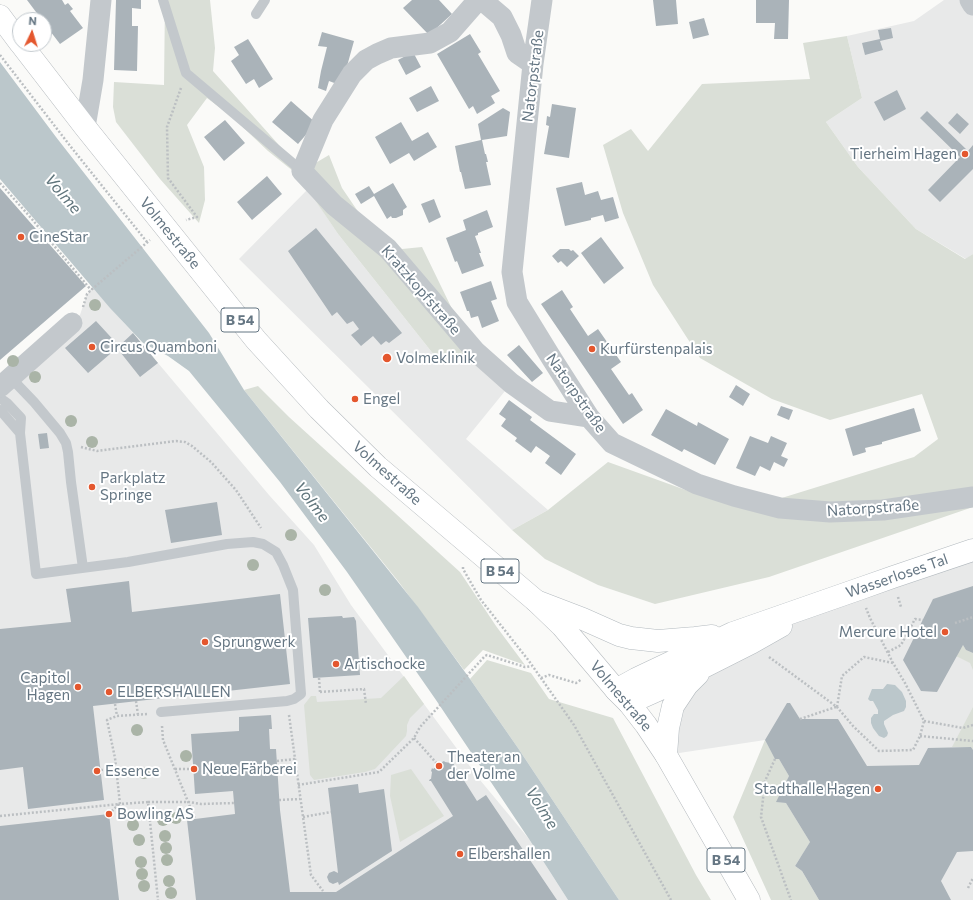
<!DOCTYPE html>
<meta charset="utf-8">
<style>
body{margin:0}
#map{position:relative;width:973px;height:900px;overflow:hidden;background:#fafaf8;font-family:Commissioner,sans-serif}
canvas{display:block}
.north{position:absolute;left:12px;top:12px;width:40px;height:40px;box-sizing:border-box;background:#fff;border:1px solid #c1c8cd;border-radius:50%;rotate:4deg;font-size:11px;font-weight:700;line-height:16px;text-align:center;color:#657683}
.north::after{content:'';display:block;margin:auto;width:14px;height:18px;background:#e4572e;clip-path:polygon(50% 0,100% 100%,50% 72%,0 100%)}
</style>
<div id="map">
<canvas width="973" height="900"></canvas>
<div class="north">N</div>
</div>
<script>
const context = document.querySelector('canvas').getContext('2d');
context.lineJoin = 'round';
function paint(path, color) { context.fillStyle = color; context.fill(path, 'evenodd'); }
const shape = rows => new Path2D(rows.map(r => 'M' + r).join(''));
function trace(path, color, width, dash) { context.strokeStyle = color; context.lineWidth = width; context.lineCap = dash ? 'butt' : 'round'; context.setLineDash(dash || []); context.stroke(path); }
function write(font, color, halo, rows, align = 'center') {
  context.font = font + ' Commissioner,sans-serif'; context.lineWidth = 4; context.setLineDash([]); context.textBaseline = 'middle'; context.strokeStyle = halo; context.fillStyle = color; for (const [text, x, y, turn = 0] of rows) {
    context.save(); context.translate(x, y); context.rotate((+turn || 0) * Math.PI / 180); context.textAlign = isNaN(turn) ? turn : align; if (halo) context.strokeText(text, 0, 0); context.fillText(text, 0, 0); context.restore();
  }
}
paint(shape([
 [944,0,970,0,973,5,973,254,966,259,916,229,858,167,826,122,862,98,847,36,914,21],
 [308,189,338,234,438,360,470,356,505,391,466,439,548,510,512,530,239,259],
 [93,288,133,333,158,363,269,495,314,545,351,605,480,780,529,839,568,900,0,900,0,387,80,315,87,294],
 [973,550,973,900,819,900,776,802,775,759,765,740,666,755,687,685,821,602]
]), '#e8e9e9');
paint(shape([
 [165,0,210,0,215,48,213,71,302,171,329,155,342,188,359,213,402,249,422,247,455,315,470,356,438,360,338,234,298,175,268,151,231,116,207,98,187,125,204,167,205,200,199,223,160,179,116,122,113,107,114,82,164,85],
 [847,36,862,98,826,122,858,167,916,229,965,259,973,254,973,507,769,577,655,604,598,585,545,559,512,530,548,510,608,462,694,493,772,501,914,457,938,439,922,394,830,420,772,399,700,358,653,285,623,213,603,145,631,129,648,151,702,84,810,79,803,43],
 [258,386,289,417,460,572,496,626,525,665,483,650,464,670,398,581,244,390],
 [963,645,966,650,973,653,973,670,970,663,956,656],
 [487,660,531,673,549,699,613,718,696,875,711,900,619,900,518,748,470,679],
 [404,676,424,704,410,718,407,725,407,731,406,736,375,769,365,772,314,780,310,775,304,705,311,696,316,696,317,702,381,698],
 [973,707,973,750,971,747,952,747],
 [765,740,775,758,779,759,789,776,777,802,786,803,810,842,795,866,802,871,819,900,771,900,733,817],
 [411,769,444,816,400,842,390,796,391,775]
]), '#dadfd7');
paint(shape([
 [0,62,56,137,209,333,244,390,418,607,470,679,518,748,619,900,568,900,529,839,436,700,347,572,280,482,189,371,168,356,143,343,110,308,0,179],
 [887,684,895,685,902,692,906,701,906,707,904,711,893,715,884,721,884,724,888,733,887,736,884,738,879,736,873,728,871,723,871,718,874,714,878,714,878,710,873,701,870,701,868,699,872,689,883,689]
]), '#bbc7cb');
paint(shape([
 [27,0,62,0,65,5,68,3,73,9,70,11,83,28,60,44,44,23,44,20,42,20],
 [116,0,141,0,141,9,132,8,132,26,138,26,137,71,114,70],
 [412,0,439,0,452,14,429,35,403,8],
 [653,0,676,0,678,24,656,26],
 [756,0,789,0,788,39,774,39,775,23,756,23],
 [704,18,709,35,693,39,689,22],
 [891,28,893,38,880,41,883,50,865,55,862,43,880,39,878,30],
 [322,32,354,41,344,77,337,84,329,81,326,91,318,88,321,71,327,47,318,46],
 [470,34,481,52,478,54,500,91,491,96,495,103,477,114,473,106,469,109,437,54],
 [248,39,273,79,259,88,254,79,246,84,231,61,239,55,234,47],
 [413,52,421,67,406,75,398,60],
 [431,86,439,101,417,112,409,98],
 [897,90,906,109,884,121,874,102],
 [291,101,316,123,298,144,272,122],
 [552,104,576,108,569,158,544,154,549,126,546,125,547,116,550,117],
 [503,108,510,112,507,136,482,140,485,154,486,154,488,162,486,162,491,185,465,189,461,172,460,172,455,146,481,140,478,124],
 [927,111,968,151,973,145,973,169,940,202,928,190,960,157,920,118],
 [957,113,969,124,960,134,948,123],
 [225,120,245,143,224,161,204,137],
 [401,122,412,141,428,132,437,147,414,161,409,153,390,164,375,137],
 [267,176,282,194,252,220,237,202],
 [582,182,585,195,598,191,601,200,613,197,619,218,605,222,603,215,591,218,591,220,565,226,556,188],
 [393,183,407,207,403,210,403,215,396,218,392,218,391,216,387,219,374,196,361,204,355,194,369,186,374,194],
 [0,188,86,286,0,360],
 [434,199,441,217,429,223,421,204],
 [487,210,493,227,478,233,478,235,475,236,481,253,479,253,484,266,462,274,457,261,455,262,446,238,466,230,463,220],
 [316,228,402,333,389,343,386,341,381,345,373,336,361,346,351,335,359,329,353,321,347,324,337,312,332,316,288,251],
 [601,237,624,268,604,284,581,253],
 [560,249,569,249,571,251,573,250,579,256,567,267,561,261,558,263,552,256],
 [491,281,497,299,491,301,499,321,482,328,478,316,471,318,469,311,467,311,460,292],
 [562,290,573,307,570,309,588,336,598,329,621,362,611,369,629,395,632,393,643,410,623,424,541,304],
 [96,321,119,346,133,333,158,363,140,377,117,348,88,373,65,348],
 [519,345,543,373,532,382,507,355],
 [736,385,750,394,743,406,729,397],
 [509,400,532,417,530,420,576,454,561,475,545,463,550,456,536,446,531,453,515,441,517,438,501,426,506,419,499,414],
 [781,406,793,410,789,420,777,415],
 [914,408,921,431,882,442,882,444,865,448,866,452,853,456,845,429],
 [666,409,697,426,698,422,729,439,715,465,684,449,682,452,651,435],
 [47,433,49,448,40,449,38,434],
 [750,436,768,443,771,436,787,443,781,456,788,459,784,467,774,462,770,471,760,466,755,476,736,468],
 [217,502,222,535,171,543,165,510],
 [129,581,132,612,280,594,290,684,93,706,104,800,28,809,23,767,0,770,0,629,71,622,66,589],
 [973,586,973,653,966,650,963,645,937,692,921,691,903,660,933,599],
 [342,616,343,618,354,617,356,621,360,675,313,678,308,618],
 [787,703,790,703,800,719,838,719,867,766,919,765,928,748,971,747,973,750,973,851,957,852,941,881,951,900,819,900,802,871,795,866,810,842,786,803,776,802,789,776,779,759,775,759,765,740],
 [271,715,272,729,269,729,270,749,276,749,280,810,290,892,336,892,453,816,431,781,429,781,430,779,431,779,432,772,431,771,432,768,433,769,442,763,442,762,444,761,445,762,451,763,453,763,477,801,486,795,557,900,196,900,187,820,235,814,233,791,195,794,191,734,239,731,239,717],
 [358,784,359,793,384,789,392,851,339,885,338,882,333,884,329,882,327,877,329,873,334,871,338,873,328,788],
 [109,814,119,900,0,900,0,826]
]), '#aab3b9');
const secondary = shape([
 [536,601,583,619,619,635,631,638,658,641,695,638,712,636],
 [616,690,636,679,733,633,859,589,893,577,973,550],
 [629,703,658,690,751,643,781,626],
 [666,755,668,728,673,706,687,685,698,674]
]);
const primary = shape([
 [0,16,20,43],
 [21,44,85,127,256,340,319,409,378,467,536,601,562,626,616,690,629,703,646,725,666,755,749,900]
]);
trace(secondary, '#b3babf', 23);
trace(primary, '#b5babe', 23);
trace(shape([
 [0,55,71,147,147,242],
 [181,88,167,127,168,178,197,217,186,220],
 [0,183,31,218,91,290],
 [83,307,87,294,91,290,150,240],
 [81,447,97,451,176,441,185,442,192,446,211,462,236,490,261,528],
 [463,567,463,569,481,600,529,661,574,725,671,900],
 [898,597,901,607],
 [955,623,973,617],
 [888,652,901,645,915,619,923,620],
 [769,657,837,707,853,726,879,751,913,750,920,736,924,721,905,683,893,663,870,618,866,608],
 [319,678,320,692],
 [541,678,549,675,576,683,582,679],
 [320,692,364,689,366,704],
 [136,701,138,715],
 [115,704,117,716],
 [837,707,842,676,864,657,893,663],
 [147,714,117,716,107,720,115,758,120,804,148,802,158,900],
 [289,715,311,875,323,891],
 [800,719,836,707],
 [924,721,963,728,973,725],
 [162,726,163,740,195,819],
 [920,736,973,741],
 [414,738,432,758,439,766],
 [775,759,765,781,761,817,791,900],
 [277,761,295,759],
 [175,769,194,769],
 [101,770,117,769],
 [298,785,379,772,414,738,420,727,485,656,487,655,525,667,532,666],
 [279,800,300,799],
 [148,802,189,802,201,804,234,803],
 [109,814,119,804],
 [0,816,120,804],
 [303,817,331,812],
 [968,888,973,878]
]), '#bbbfc2', 2.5, [2, 2]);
trace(shape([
 [163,0,186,73,302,171],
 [256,14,265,0],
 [11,378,34,402,60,433,66,443,68,452,71,482,83,568],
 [0,398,7,403,21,418,20,433,36,574,128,562,227,544,253,542,263,544,276,552,283,565,293,590,301,694,294,699,287,701,161,712],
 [0,410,20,433]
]), '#c3c8cc', 10);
trace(shape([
 [478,0,450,32,430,43,391,48,377,54,366,60,352,74,323,120,302,171,334,205,388,249,475,351,511,383,550,411,589,417],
 [482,0,502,17,511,35,517,53,533,64],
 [542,0,533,64,512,272,517,302,552,359,589,417,612,443,697,484,734,496,780,508,830,512,883,510,973,497],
 [970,0,973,5],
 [85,127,93,80,101,0],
 [0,387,72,323]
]), '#c3c8cc', 21);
trace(secondary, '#fff', 22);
trace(primary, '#fff', 22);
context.fillStyle = '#aab4a7';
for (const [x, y] of [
 [95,305],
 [13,361],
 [35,377],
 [71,421],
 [92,442],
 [291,535],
 [253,565],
 [325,590],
 [137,730],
 [186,756],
 [144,773],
 [176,818],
 [163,820],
 [133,825],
 [165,836],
 [139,840],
 [166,848],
 [167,860],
 [141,862],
 [142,874],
 [169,881],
 [144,886],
 [171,893]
]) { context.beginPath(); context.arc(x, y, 6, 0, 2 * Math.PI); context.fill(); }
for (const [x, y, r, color] of [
 [965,154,4,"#e4572e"],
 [21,237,4,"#e4572e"],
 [92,347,4,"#e4572e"],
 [592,349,4,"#e4572e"],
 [387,358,5,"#e4572e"],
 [355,399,4,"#e4572e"],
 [92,487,4,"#e4572e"],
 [945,632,4,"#e4572e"],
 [205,642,4,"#e4572e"],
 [336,664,4,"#e4572e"],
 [78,687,4,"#e4572e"],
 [109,692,4,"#e4572e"],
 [439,766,4,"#e4572e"],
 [194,769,4,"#e4572e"],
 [97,771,4,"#e4572e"],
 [878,789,4,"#e4572e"],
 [109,814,4,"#e4572e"],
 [460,854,4,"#e4572e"]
]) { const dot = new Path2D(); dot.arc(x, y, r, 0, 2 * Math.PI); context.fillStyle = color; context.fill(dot); trace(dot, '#fff', 1.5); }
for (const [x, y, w] of [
 [240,320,38],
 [500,571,38],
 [726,860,38]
]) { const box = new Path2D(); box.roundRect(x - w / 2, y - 12, w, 24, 3); context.fillStyle = '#fff'; context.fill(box); trace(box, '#657683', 1); }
write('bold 14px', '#657683', null, [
 ["B 54",240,320],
 ["B 54",500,571],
 ["B 54",726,860]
]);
write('15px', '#657683', '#fff', [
 ["Natorpstraße",533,76,-83],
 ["Volmestraße",170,233,51],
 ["Kratzkopfstraße",421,290,49],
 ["Natorpstraße",576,393,55],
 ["Volmestraße",387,473,42],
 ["Natorpstraße",873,508,-4],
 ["Wasserloses Tal",897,576,-19],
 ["Volmestraße",621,696,50]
]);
write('15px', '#657683', '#fff', [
 ["Tierheim Hagen",957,154,"right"],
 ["CineStar",29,237],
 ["Circus Quamboni",100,347],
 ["Kurfürstenpalais",600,349],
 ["Volmeklinik",396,358],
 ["Engel",363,399],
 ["Parkplatz",100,478],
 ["Springe",100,495],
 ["Mercure Hotel",937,632,"right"],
 ["Sprungwerk",213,642],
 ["Artischocke",344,664],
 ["Capitol",70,678,"right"],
 ["Hagen",70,695,"right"],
 ["ELBERSHALLEN",117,692],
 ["Theater an",447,757],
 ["der Volme",447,774],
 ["Neue Färberei",202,769],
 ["Essence",105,771],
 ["Stadthalle Hagen",870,789,"right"],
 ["Bowling AS",117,814],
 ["Elbershallen",468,854]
], 'left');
write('italic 16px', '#60757c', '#fff', [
 ["Volme",63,194,49],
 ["Volme",312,502,52],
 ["Volme",542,808,58]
]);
</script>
